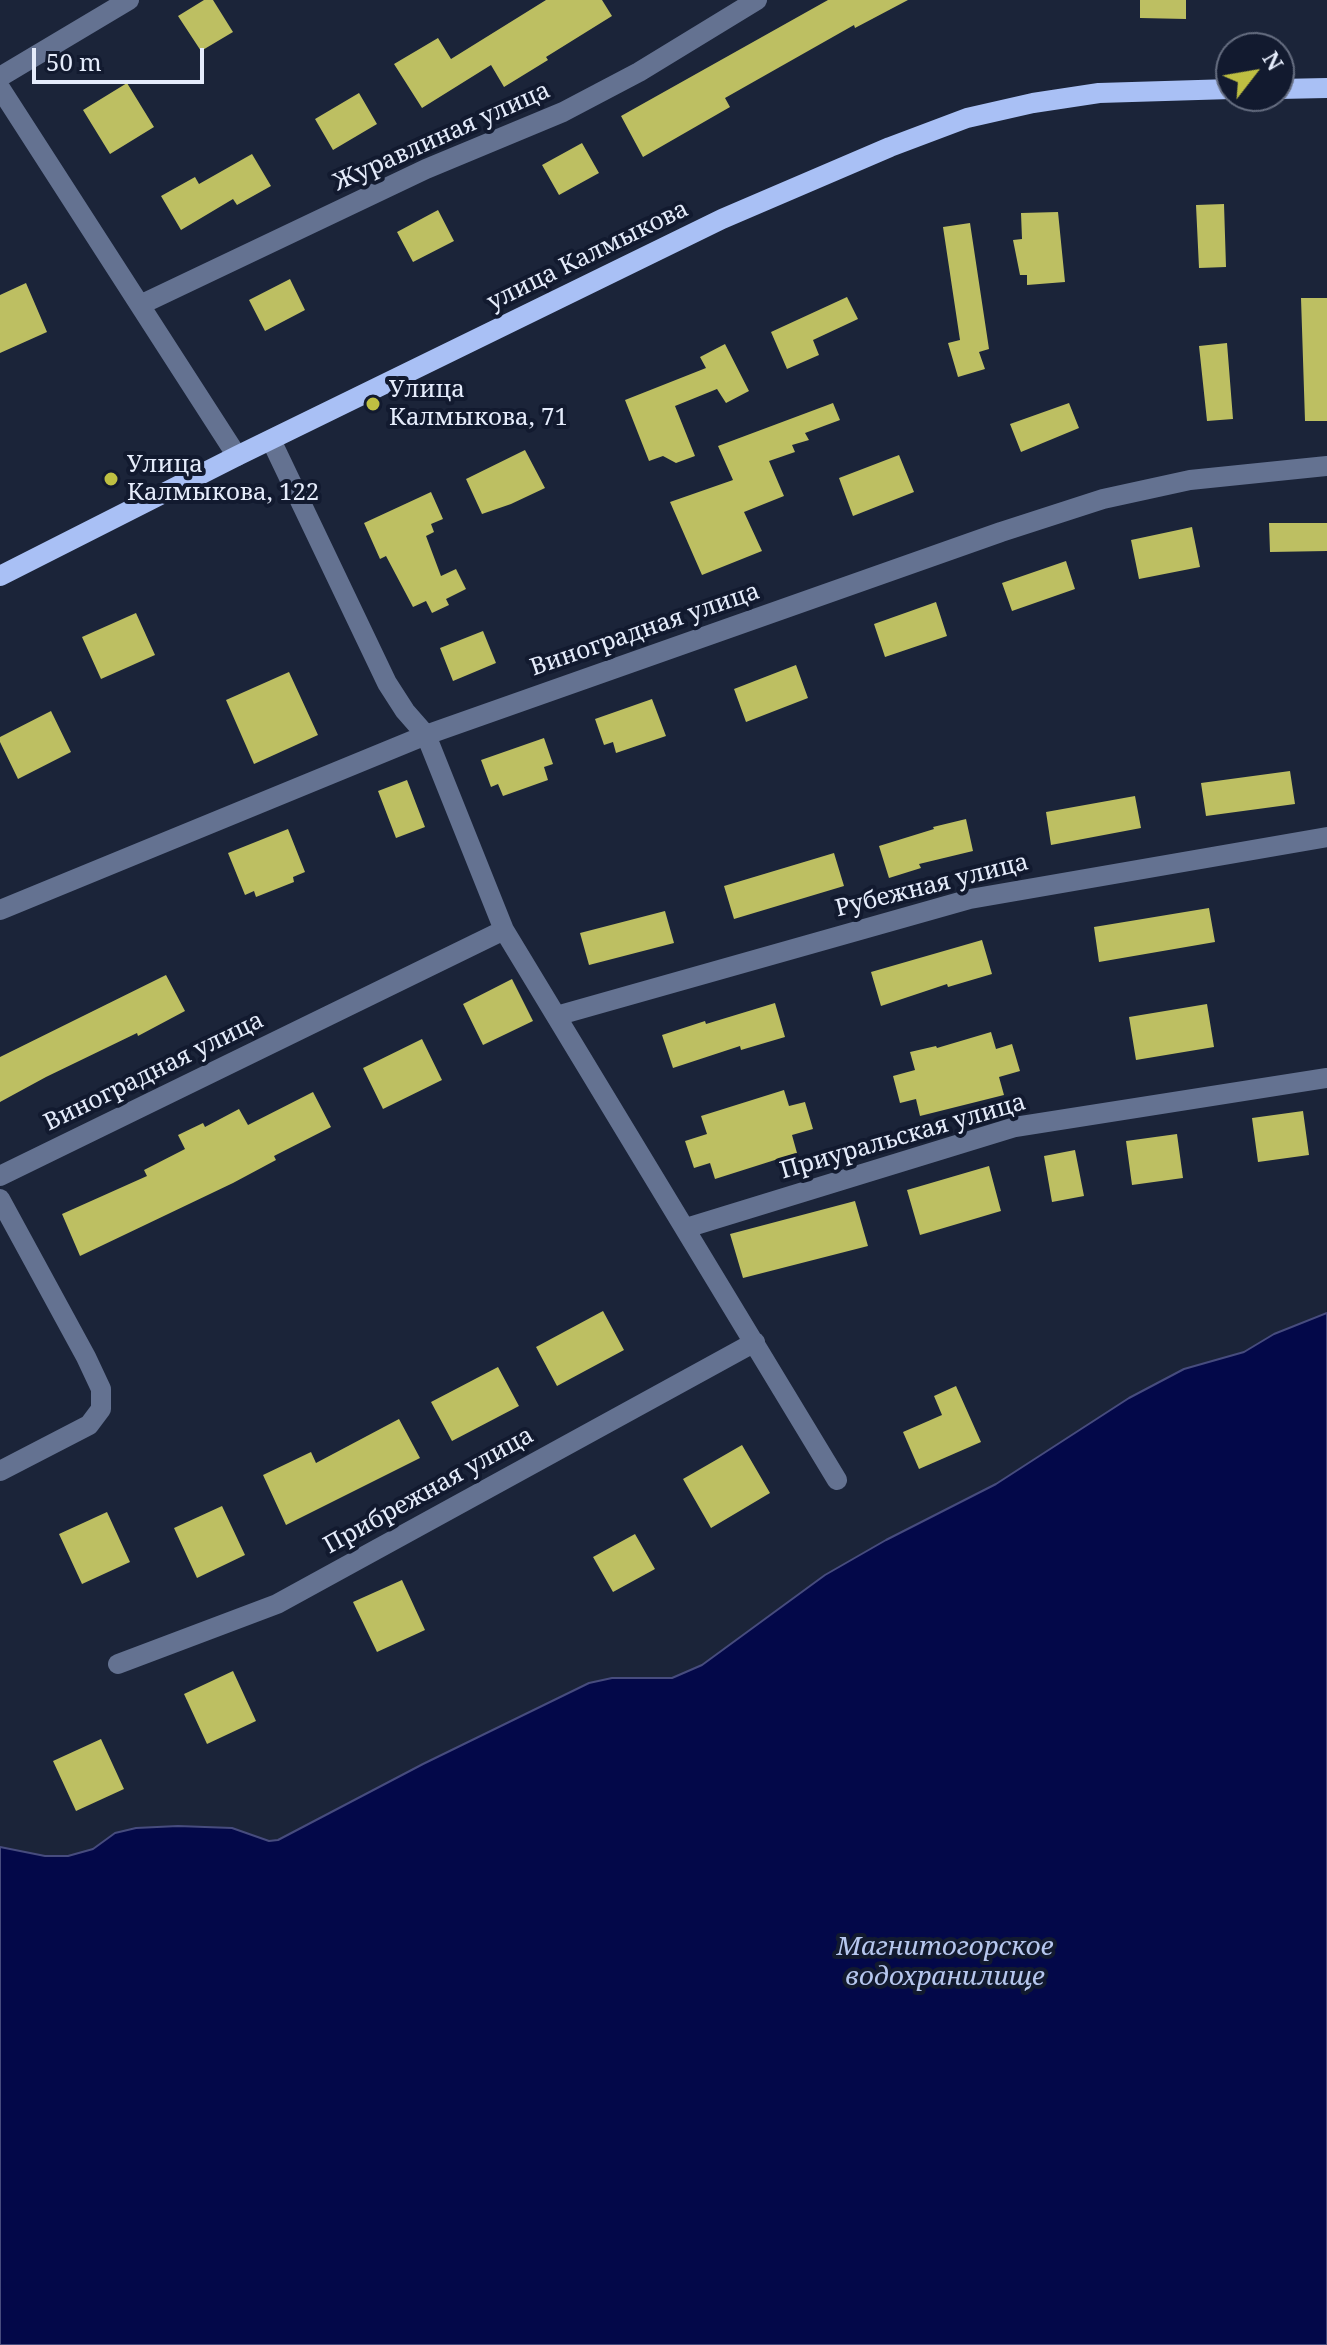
<!DOCTYPE html>
<meta charset="utf-8">
<style>
body{margin:0}
#map{position:relative;width:1327px;height:2345px;overflow:hidden;background:#1b2439;font-family:"Noto Serif",serif}
canvas{display:block}
.north{position:absolute;left:1215px;top:32px;width:80px;height:80px;box-sizing:border-box;background:#121a2f;border:2px solid #666e81;border-radius:50%;rotate:59deg;font-size:22px;font-weight:700;line-height:32px;text-align:center;color:#e5ecfb}
.north::after{content:'';display:block;margin:auto;width:28px;height:36px;background:#bebf42;clip-path:polygon(50% 0,100% 100%,50% 72%,0 100%)}
.scale{position:absolute;left:32px;top:48px;width:172px;height:36px;box-sizing:border-box;border:4px solid #e5ecfb;border-top:0;padding-left:10px;font-size:24px;line-height:28px;white-space:nowrap;color:#e5ecfb;-webkit-text-stroke:6px #121a2f;paint-order:stroke}
</style>
<div id="map">
<canvas width="1327" height="2345"></canvas>
<div class="north">N</div>
<div class="scale">50 m</div>
</div>
<script>
const context = document.querySelector('canvas').getContext('2d');
context.lineJoin = 'round';
function paint(path, color) { context.fillStyle = color; context.fill(path, 'evenodd'); }
const shape = rows => new Path2D(rows.map(r => 'M' + r).join(''));
function trace(path, color, width, dash) { context.strokeStyle = color; context.lineWidth = width; context.lineCap = dash ? 'butt' : 'round'; context.setLineDash(dash || []); context.stroke(path); }
function write(font, color, halo, rows, align = 'center') {
  context.font = font + ' "Noto Serif",serif'; context.lineWidth = 8; context.setLineDash([]); context.textBaseline = 'middle'; context.strokeStyle = halo; context.fillStyle = color; for (const [text, x, y, turn = 0] of rows) {
    context.save(); context.translate(x, y); context.rotate((+turn || 0) * Math.PI / 180); context.textAlign = isNaN(turn) ? turn : align; if (halo) context.strokeText(text, 0, 0); context.fillText(text, 0, 0); context.restore();
  }
}
const water = shape([
 [1327,1313,1327,2345,0,2345,0,1847,45,1856,68,1856,93,1849,115,1833,136,1828,178,1826,232,1828,269,1841,278,1840,423,1764,589,1683,612,1678,672,1678,702,1665,825,1575,886,1540,996,1484,1129,1398,1184,1369,1244,1352,1274,1334,1327,1313]
]);
paint(water, '#030849');
trace(water, '#474c7e', 2);
paint(shape([
 [204,0,213,0,233,32,201,51,178,16],
 [546,0,602,0,612,16,546,57,548,60,504,87,491,65,422,108,394,64,438,38,451,59],
 [828,0,908,0,855,28,854,25,725,98,730,107,643,157,621,116],
 [1140,0,1186,0,1186,19,1140,18],
 [127,83,154,127,110,154,83,110],
 [359,93,377,124,333,150,315,119],
 [582,143,599,173,559,195,542,165],
 [252,154,271,186,237,205,233,199,181,230,161,196,195,177,199,184],
 [1224,204,1226,267,1199,268,1196,205],
 [438,210,454,241,413,262,397,232],
 [1058,212,1065,282,1027,285,1027,275,1020,275,1013,240,1022,239,1021,213],
 [970,223,989,349,979,352,985,369,958,377,948,343,960,340,943,227],
 [290,279,305,310,265,331,249,300],
 [26,283,47,332,0,353,0,295],
 [847,297,858,319,813,340,819,355,787,369,771,332],
 [1301,298,1327,298,1327,421,1305,421],
 [1227,343,1233,419,1207,421,1199,346],
 [725,344,749,391,726,403,717,389,675,406,695,456,676,463,663,456,649,461,625,400,706,368,700,357],
 [833,403,840,420,805,433,809,440,792,445,795,452,769,461,784,496,744,512,762,551,702,575,670,502,733,480,718,446],
 [1069,403,1079,428,1021,452,1010,424],
 [525,450,545,488,511,504,482,514,466,479],
 [899,455,914,492,853,516,839,478],
 [431,492,443,519,431,524,434,532,426,536,441,576,456,569,466,589,446,599,449,605,432,613,426,601,413,607,386,556,380,559,364,523],
 [1269,523,1327,523,1327,551,1270,552],
 [1192,527,1200,567,1139,579,1131,540],
 [1066,561,1075,589,1012,611,1002,583],
 [936,602,947,636,885,657,874,624],
 [136,613,155,655,101,679,82,637],
 [483,631,496,663,453,681,440,648],
 [796,665,808,698,746,722,734,689],
 [289,672,318,735,254,764,226,700],
 [652,699,666,736,616,753,613,742,604,745,595,719],
 [51,711,71,752,18,779,0,742,0,737],
 [544,738,553,764,544,767,548,780,503,796,498,784,491,787,481,760],
 [1290,771,1295,804,1206,816,1201,783],
 [407,780,425,827,396,838,378,791],
 [1135,796,1141,828,1051,845,1046,812],
 [966,819,973,851,919,864,921,868,889,878,879,846,934,829,933,827],
 [288,829,305,872,293,877,294,882,256,897,254,891,245,895,228,853],
 [834,853,844,886,734,919,724,886],
 [1209,908,1215,942,1099,962,1094,927],
 [665,911,674,943,589,965,580,933],
 [982,940,992,974,948,987,947,984,881,1006,871,972],
 [166,975,185,1011,138,1036,137,1033,46,1077,0,1102,0,1057],
 [512,979,533,1021,483,1045,463,1004],
 [775,1003,785,1037,741,1050,740,1046,673,1068,662,1035,705,1021,706,1024],
 [1207,1004,1214,1047,1136,1060,1129,1017],
 [991,1032,996,1049,1012,1044,1020,1071,999,1077,1004,1095,920,1116,916,1099,900,1103,893,1076,915,1070,910,1052,936,1046,937,1048],
 [422,1039,442,1080,383,1109,363,1068],
 [784,1090,789,1106,805,1102,813,1129,792,1135,797,1153,715,1179,710,1163,694,1168,685,1141,707,1134,701,1116],
 [313,1092,331,1127,274,1156,276,1160,233,1183,80,1256,62,1214,147,1176,144,1170,185,1149,178,1135,203,1123,205,1127,239,1109,248,1125],
 [1303,1111,1309,1155,1258,1162,1252,1118],
 [1177,1134,1183,1178,1132,1185,1126,1141],
 [1075,1150,1084,1196,1052,1202,1044,1156],
 [989,1166,1001,1211,920,1235,907,1190],
 [855,1201,868,1246,743,1278,730,1234],
 [603,1311,624,1350,557,1386,536,1347],
 [498,1367,519,1406,452,1441,431,1402],
 [956,1386,981,1442,919,1469,903,1432,942,1415,934,1396],
 [399,1419,420,1458,286,1525,263,1475,311,1452,316,1463],
 [742,1445,770,1493,711,1528,683,1479],
 [222,1506,245,1555,197,1578,174,1528],
 [107,1512,130,1562,82,1584,59,1534],
 [635,1534,655,1569,613,1592,593,1557],
 [402,1580,425,1630,377,1652,353,1602],
 [233,1671,256,1721,207,1744,184,1694],
 [101,1739,124,1789,76,1811,53,1761]
]), '#bdbf62');
trace(shape([
 [0,77,129,0],
 [0,88,237,456],
 [140,305,426,169,563,112,639,72,757,0],
 [271,440,387,683,405,711,426,735,504,930,837,1480],
 [0,910,426,735,1001,532,1103,499,1190,480,1327,466],
 [556,1016,970,899,1327,837],
 [0,1176,504,930],
 [0,1199,86,1357,101,1389,101,1409,89,1425,0,1471],
 [686,1228,1015,1127,1327,1078],
 [118,1664,277,1604,755,1342]
]), '#647291', 20);
trace(shape([
 [1279,89,1327,88],
 [0,576,237,456,722,219,890,147,967,118,1033,103,1099,93,1231,89]
]), '#a9c0f5', 20);
for (const [x, y, r, color] of [
 [373,404,8,"#bebf42"],
 [111,479,8,"#bebf42"]
]) { const dot = new Path2D(); dot.arc(x, y, r, 0, 2 * Math.PI); context.fillStyle = color; context.fill(dot); trace(dot, '#121a2f', 3); }
write('24px', '#e5ecfb', '#121a2f', [
 ["Журавлиная улица",442,137,-24],
 ["улица Калмыкова",588,256,-26],
 ["Виноградная улица",645,630,-19],
 ["Рубежная улица",932,886,-14],
 ["Виноградная улица",154,1072,-26],
 ["Приуральская улица",903,1137,-16],
 ["Прибрежная улица",429,1491,-29]
]);
write('24px', '#e5ecfb', '#121a2f', [
 ["Улица",389,390],
 ["Калмыкова, 71",389,418],
 ["Улица",127,465],
 ["Калмыкова, 122",127,493]
], 'left');
write('italic 26px', '#b6c7ee', '#121a2f', [
 ["Магнитогорское",945,1948],
 ["водохранилище",945,1978]
]);
</script>
